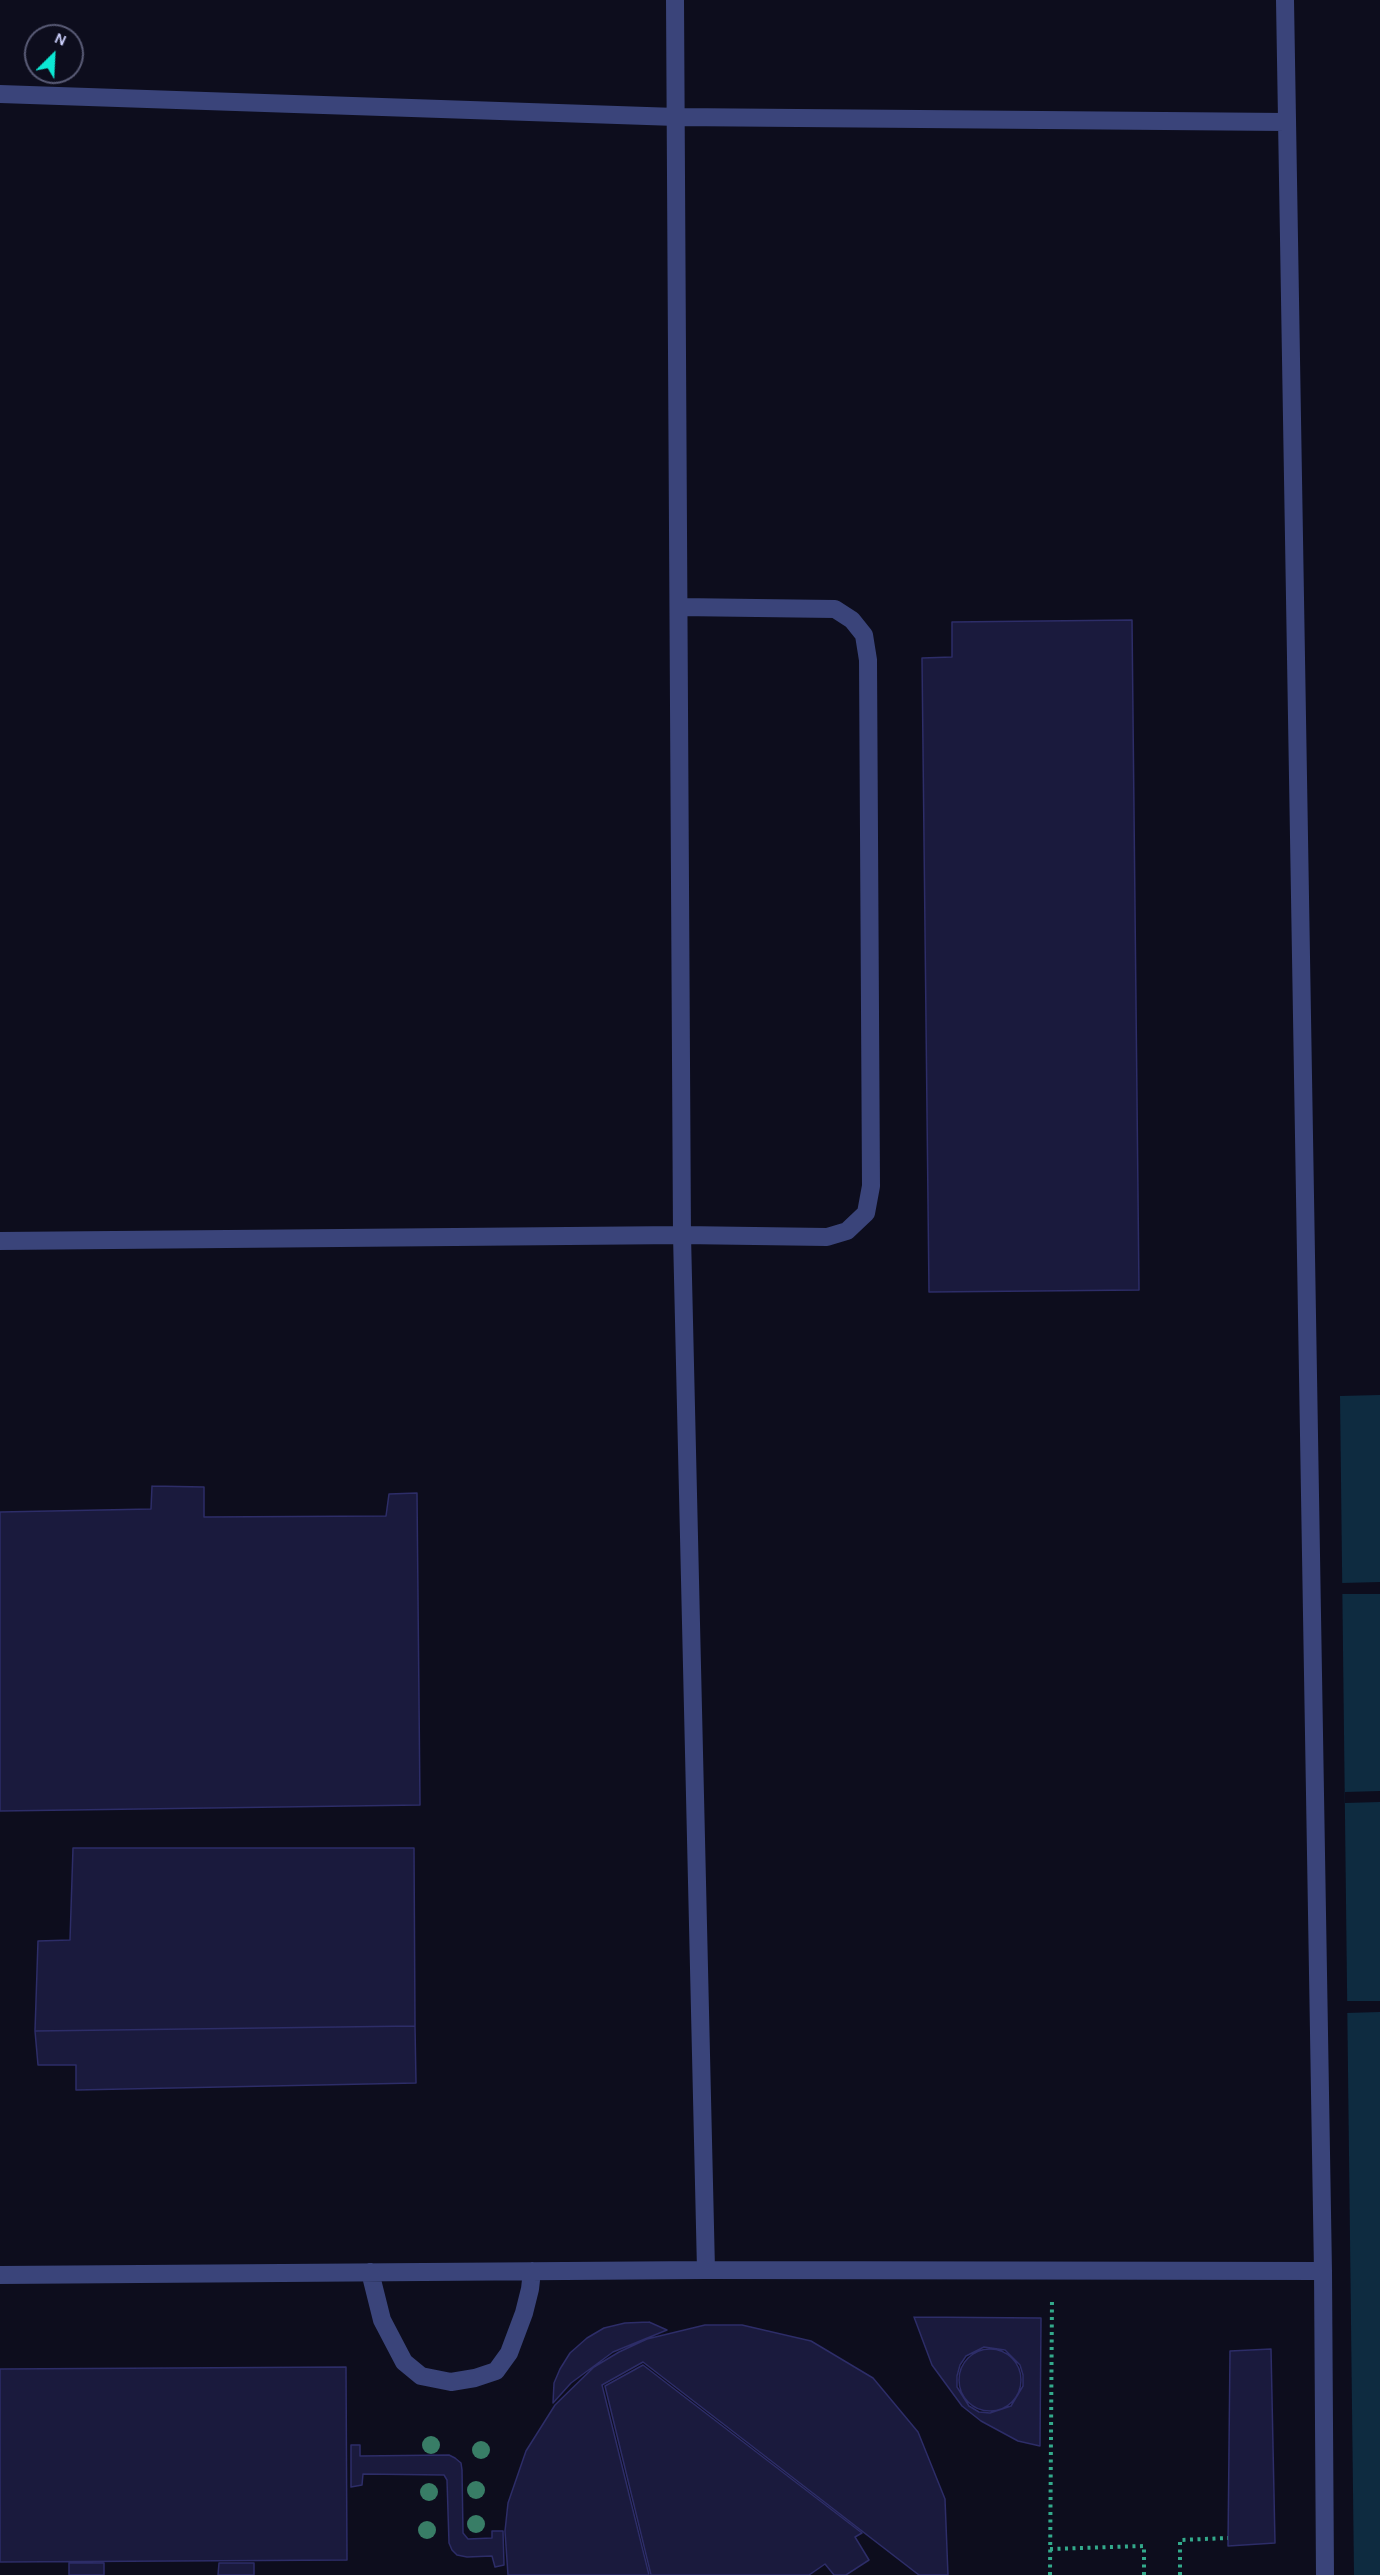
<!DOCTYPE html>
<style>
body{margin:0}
#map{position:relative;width:1380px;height:2575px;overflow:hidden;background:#0d0d1d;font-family:Karla,sans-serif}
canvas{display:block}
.north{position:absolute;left:24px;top:24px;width:60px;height:60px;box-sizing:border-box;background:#0d0d1d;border:2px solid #595b76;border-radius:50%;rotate:24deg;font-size:16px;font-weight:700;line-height:24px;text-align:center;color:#cbcffc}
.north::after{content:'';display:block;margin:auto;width:21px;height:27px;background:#0ce8d4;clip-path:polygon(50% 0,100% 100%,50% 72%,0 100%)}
</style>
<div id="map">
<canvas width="1380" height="2575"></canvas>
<div class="north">N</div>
</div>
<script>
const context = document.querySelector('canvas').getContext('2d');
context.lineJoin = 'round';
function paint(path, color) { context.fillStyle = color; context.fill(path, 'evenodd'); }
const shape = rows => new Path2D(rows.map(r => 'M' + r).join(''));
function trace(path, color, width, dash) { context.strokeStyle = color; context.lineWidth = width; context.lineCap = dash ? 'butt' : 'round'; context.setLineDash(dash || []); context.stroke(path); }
paint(shape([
 [1380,1395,1380,2575,1354,2575,1340,1396]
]), '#0e2b40');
paint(shape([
 [1380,1582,1380,1594,1342,1594,1342,1583],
 [1380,1791,1380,1802,1345,1803,1345,1792],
 [1346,2001,1380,2001,1380,2012,1346,2013]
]), '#0d0d1d');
const building = shape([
 [1132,620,1139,1290,929,1292,922,658,952,657,952,622,1132,620],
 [152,1486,204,1487,204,1517,386,1516,389,1494,417,1493,420,1805,0,1811,0,1512,151,1509,152,1486],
 [73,1848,414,1848,415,2026,35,2031,38,1941,70,1940,73,1848],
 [415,2026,416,2083,76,2090,76,2065,38,2065,35,2031,415,2026],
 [914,2317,1041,2318,1040,2446,1018,2441,981,2421,962,2406,932,2365,914,2317],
 [984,2347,1005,2350,1020,2365,1023,2375,1023,2386,1011,2406,990,2413,979,2412,969,2406,957,2387,957,2376,960,2365,966,2356,984,2347],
 [649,2322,667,2330,613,2352,571,2383,553,2403,554,2383,560,2369,570,2353,587,2338,604,2328,625,2323,649,2322],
 [705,2325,742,2325,811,2341,873,2378,918,2432,945,2499,948,2575,919,2575,643,2362,602,2385,649,2575,508,2575,505,2531,508,2503,526,2451,555,2405,594,2367,619,2352,647,2339,705,2325],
 [1271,2349,1275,2543,1228,2546,1230,2351,1271,2349],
 '959 2380a31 31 0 1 1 62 0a31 31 0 1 1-62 0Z',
 [643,2365,862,2533,855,2537,869,2560,846,2575,834,2575,825,2564,809,2575,651,2575,605,2386,643,2365],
 [346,2367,347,2560,0,2562,0,2369,346,2367],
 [351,2445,360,2445,360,2456,449,2455,455,2458,461,2463,462,2470,463,2533,468,2539,492,2538,492,2531,503,2531,504,2565,495,2567,492,2556,467,2557,457,2555,452,2550,449,2543,447,2480,444,2475,363,2474,362,2485,351,2487,351,2445],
 [69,2563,104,2563,104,2575,69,2575,69,2563],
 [219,2563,254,2563,254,2575,218,2575,219,2563]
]);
paint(building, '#1a1a3d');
trace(building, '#2d2d68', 1.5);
trace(shape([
 [1050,2549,1144,2546,1144,2575],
 [1050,2575,1052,2298],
 [1180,2575,1180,2540,1228,2538]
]), '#33a98b', 4, [3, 4.5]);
trace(shape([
 [675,0,682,1235,706,2270],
 [1285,0,1323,2271,1325,2575],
 [0,94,676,117,1286,122],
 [0,1241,682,1235,827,1237,847,1231,866,1213,871,1186,868,660,864,635,852,620,835,609,679,607],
 [370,2272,382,2320,404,2362,421,2376,451,2382,475,2378,496,2371,509,2353,524,2313,530,2289,532,2271],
 [0,2275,706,2270,1323,2271]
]), '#3a447a', 18);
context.fillStyle = '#387d66';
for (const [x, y] of [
 [431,2445],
 [481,2450],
 [476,2490],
 [429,2492],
 [476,2524],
 [427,2530]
]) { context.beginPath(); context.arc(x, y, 9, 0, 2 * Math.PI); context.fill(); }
</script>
